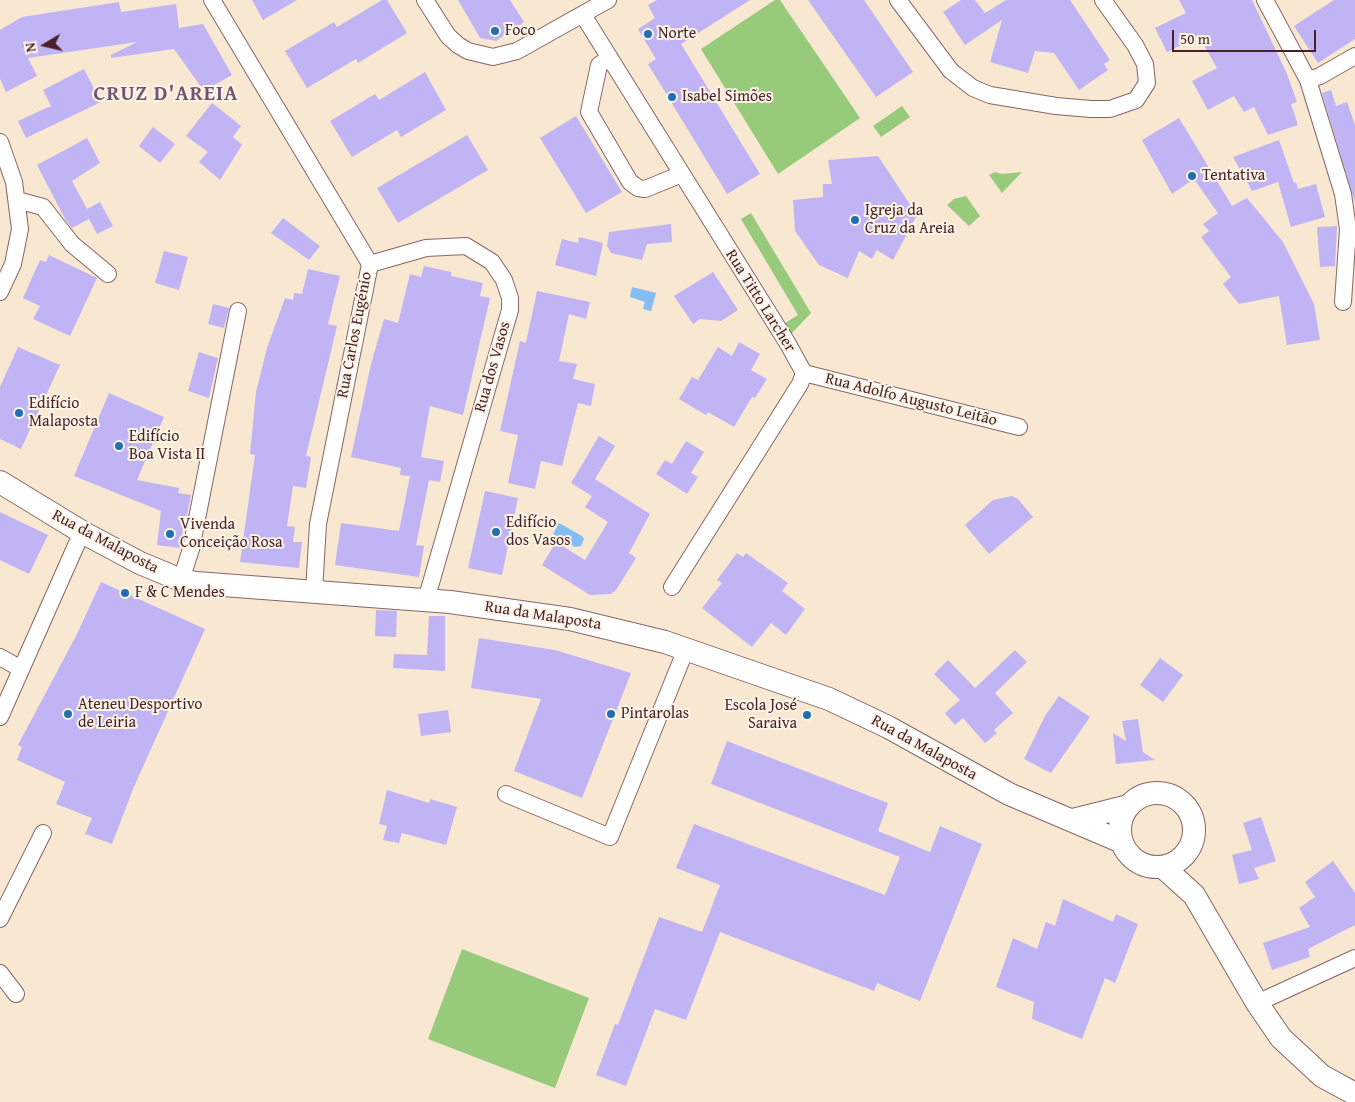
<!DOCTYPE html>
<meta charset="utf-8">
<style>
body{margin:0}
#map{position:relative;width:1355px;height:1102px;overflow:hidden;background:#f8e8d1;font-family:"Gentium Book Plus",serif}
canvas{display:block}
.north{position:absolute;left:20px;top:20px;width:50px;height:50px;-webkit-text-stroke:4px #fcf5e5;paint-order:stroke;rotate:261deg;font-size:14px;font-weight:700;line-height:20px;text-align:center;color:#4a1f2b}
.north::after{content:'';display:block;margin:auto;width:18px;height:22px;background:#4a1f2b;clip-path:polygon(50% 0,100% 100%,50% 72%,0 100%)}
.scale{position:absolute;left:1172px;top:30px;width:144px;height:22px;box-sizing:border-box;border:2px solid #4a1f2b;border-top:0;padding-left:6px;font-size:15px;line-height:18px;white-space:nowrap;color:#4a1f2b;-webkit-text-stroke:4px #fcf5e5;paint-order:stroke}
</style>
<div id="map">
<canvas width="1355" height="1102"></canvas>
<div class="north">N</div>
<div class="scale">50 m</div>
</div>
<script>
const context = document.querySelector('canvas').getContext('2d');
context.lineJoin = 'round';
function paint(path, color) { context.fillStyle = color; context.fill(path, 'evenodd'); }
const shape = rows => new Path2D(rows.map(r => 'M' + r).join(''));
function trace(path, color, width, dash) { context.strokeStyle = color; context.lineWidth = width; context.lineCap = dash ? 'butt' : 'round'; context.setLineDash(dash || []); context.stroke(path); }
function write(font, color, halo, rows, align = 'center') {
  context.font = font + ' "Gentium Book Plus",serif'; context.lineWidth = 4; context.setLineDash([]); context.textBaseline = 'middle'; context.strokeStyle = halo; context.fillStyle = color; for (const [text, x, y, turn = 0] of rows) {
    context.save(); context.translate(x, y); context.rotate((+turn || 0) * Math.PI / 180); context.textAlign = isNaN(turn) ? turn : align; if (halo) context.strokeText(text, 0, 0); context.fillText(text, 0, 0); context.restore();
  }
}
paint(shape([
 [775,0,780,0,860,118,778,174,701,49],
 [902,106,910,117,881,137,873,126],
 [995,172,1002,174,1022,172,1002,193,989,175],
 [966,196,980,216,969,226,947,205,954,199],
 [751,213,811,313,791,334,785,323,798,315,741,219],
 [462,949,589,998,555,1088,428,1039]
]), '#97ca7b');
paint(shape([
 [632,287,656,293,651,311,643,309,645,302,630,297],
 [559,523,582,536,584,539,581,546,575,547,553,534]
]), '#83bdf4');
paint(shape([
 [252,0,297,0,263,20],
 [382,0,387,0,407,33,358,63,356,59,307,88,285,51,334,22,337,27],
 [458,0,510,0,524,22,496,41,480,38],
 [657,0,750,0,681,44,760,174,727,194,648,64,656,59,638,29,655,18,648,5],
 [808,0,864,0,913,72,876,97],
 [961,0,975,0,985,13,1006,0,1070,0,1110,60,1104,64,1108,70,1079,90,1054,53,1035,51,1028,73,990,62,1002,20,965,45,943,12],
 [1179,0,1252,0,1287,74,1297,102,1291,104,1298,125,1268,135,1254,107,1244,112,1234,96,1208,110,1192,81,1217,68,1199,36,1167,52,1155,28,1186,13],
 [1334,0,1355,0,1355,39,1318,63,1294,26],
 [119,2,121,12,176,4,179,28,203,24,232,75,204,91,174,49,111,58,111,55,137,42,28,58,37,76,6,92,0,79,0,30,22,17],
 [84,69,101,102,26,138,18,121,51,106,43,90],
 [425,72,446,110,401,137,397,130,352,157,330,121,375,94,379,100],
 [1331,90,1336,106,1347,102,1355,125,1355,203,1322,93],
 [212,103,241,126,233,137,242,145,220,180,199,162,208,152,186,136],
 [576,116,622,192,586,213,540,138],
 [1179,118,1232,206,1247,198,1283,242,1314,304,1320,340,1287,345,1279,296,1239,304,1223,284,1231,277,1201,237,1209,231,1203,224,1218,213,1194,179,1172,194,1142,140],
 [153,127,175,144,160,163,139,146],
 [467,135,488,170,398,223,377,188],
 [87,138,100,163,72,181,87,209,100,202,113,226,97,234,89,219,72,228,65,219,37,165],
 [1279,140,1294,183,1296,182,1298,189,1316,184,1325,217,1291,227,1278,182,1252,191,1233,157],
 [878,156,917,215,893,260,877,250,872,259,859,251,848,278,819,265,795,231,793,200,823,197,823,184,832,184,828,160],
 [283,218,320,246,309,260,271,233],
 [671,224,672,242,647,244,642,260,611,253,607,246,609,232],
 [1337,226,1335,266,1320,267,1317,227],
 [579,237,603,243,596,276,555,265,562,239,578,243],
 [164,251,188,257,179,290,155,283],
 [49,255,97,278,70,336,33,319,40,306,23,298,40,260,46,262],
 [424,266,451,272,451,276,483,283,480,296,490,298,463,415,430,406,421,457,444,461,440,482,429,480,416,545,424,546,419,577,335,565,341,523,399,531,410,476,400,475,401,468,351,457,371,364,384,319,398,323,410,274,421,277],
 [308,269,340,276,328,324,337,326,306,456,311,457,306,488,293,486,287,526,295,527,293,542,302,542,299,568,240,562,255,455,250,454,256,392,267,348,285,298,293,300,294,293,302,294],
 [713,272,738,310,721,321,700,319,693,324,674,296],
 [537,291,590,302,586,319,569,314,559,361,577,364,573,379,595,384,591,406,578,403,562,466,541,461,535,489,508,483,518,435,500,431,520,341,526,343],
 [213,304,229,308,224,328,208,324],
 [739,342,760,354,751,370,767,379,755,398,752,397,734,427,708,412,706,415,679,399,692,377,698,380,718,347,732,356],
 [18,347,60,365,21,449,0,439,0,387],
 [199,352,218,358,209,398,188,391],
 [109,393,164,417,137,480,179,488,178,493,191,495,187,516,185,516,180,548,157,545,161,511,74,476],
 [599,436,615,446,595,479,650,514,629,553,636,558,616,590,611,594,590,595,542,565,556,542,585,560,608,522,585,507,592,496,571,483],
 [686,441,704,452,691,473,698,477,687,494,656,474,665,460,672,464],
 [485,491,518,498,502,575,468,568],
 [1012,496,1018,499,1033,517,989,554,965,525,993,500],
 [0,512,48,535,29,574,0,560],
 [737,553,743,557,746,553,788,583,782,591,805,609,786,635,771,623,752,647,702,608,722,583,717,580],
 [101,582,205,629,133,789,112,844,85,834,92,818,56,804,65,782,17,760,22,747,18,745,76,636],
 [376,610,397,611,396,637,375,636],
 [429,616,445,616,445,671,393,668,394,654,427,655],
 [479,638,555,650,631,673,582,798,514,771,541,699,471,688],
 [1015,650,1027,662,995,693,1013,713,994,730,997,733,985,743,963,718,955,725,945,713,960,700,934,674,948,660,975,688],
 [1160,658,1183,675,1163,702,1140,685],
 [1059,696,1090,717,1051,773,1024,759,1045,716],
 [448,710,451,732,421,736,418,714],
 [1138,719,1143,752,1155,760,1116,764,1113,733,1126,741,1122,721],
 [727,741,888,803,878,831,930,852,940,826,982,844,920,1001,877,983,874,991,720,932,686,1020,655,1009,626,1086,596,1075,615,1024,618,1025,659,917,702,932,720,885,676,868,694,824,885,895,900,857,711,784],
 [387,790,429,803,430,799,457,807,446,845,402,833,399,843,383,840,387,826,379,824],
 [1261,817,1276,861,1254,868,1259,879,1239,884,1232,855,1252,850,1243,823],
 [1333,861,1355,893,1355,925,1308,949,1310,957,1272,970,1263,943,1310,927,1299,908,1315,897,1305,882],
 [1063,899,1113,922,1116,914,1138,924,1115,983,1105,978,1082,1039,1032,1019,1034,1002,996,987,1013,938,1037,949,1046,922,1055,926]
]), '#c0b4f4');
const street = shape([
 [212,0,370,264,318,524,314,591],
 [425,0,448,36,458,45,468,51,493,57,517,51,608,0],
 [898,0,951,71,973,88,990,95,1056,106,1091,109,1110,109,1136,100,1147,83,1145,64,1135,45,1103,0],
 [1265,0,1308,80,1343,194,1348,229,1343,302],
 [583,15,788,344,804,373,800,384,672,587],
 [610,58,599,65,589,112,630,182,638,188,645,189,682,174],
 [1308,80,1320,76,1355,56],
 [0,142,14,182,20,229,13,264,0,292],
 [17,200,43,207,72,244,108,274],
 [370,264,426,248,466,246,492,262,504,280,510,298,510,310,426,600],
 [804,373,1019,427],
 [181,580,191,549,238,311],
 [0,657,21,669],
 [0,717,82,532],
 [506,794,610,837,686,649],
 [0,919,43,833],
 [0,973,16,994],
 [1257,1003,1355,958]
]);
const secondary = shape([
 [0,482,82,532,140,563,181,580,196,583,450,602,570,619,665,642,829,699,888,727,1009,794,1122,842],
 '1120 830a37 37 0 1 1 74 0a37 37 0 1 1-74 0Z',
 [1073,820,1129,806],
 [1163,867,1194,895,1257,1003,1281,1038,1322,1076,1355,1094]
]);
trace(street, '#876565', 18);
trace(secondary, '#876565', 24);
trace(street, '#fff', 16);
trace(secondary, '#fff', 22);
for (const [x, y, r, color] of [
 [495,31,5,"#1f6fb2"],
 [648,34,5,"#1f6fb2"],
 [672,97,5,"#1f6fb2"],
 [1192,176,5,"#1f6fb2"],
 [855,220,5,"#1f6fb2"],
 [19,413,5,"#1f6fb2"],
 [119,446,5,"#1f6fb2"],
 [496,532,5,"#1f6fb2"],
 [170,534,5,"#1f6fb2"],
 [125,593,5,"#1f6fb2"],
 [68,714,5,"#1f6fb2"],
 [611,714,5,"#1f6fb2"],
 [807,715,5,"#1f6fb2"]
]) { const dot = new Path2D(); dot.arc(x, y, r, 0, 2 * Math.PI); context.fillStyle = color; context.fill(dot); trace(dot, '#fcf5e5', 2); }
write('16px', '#4a1f2b', '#fcf5e5', [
 ["Foco",505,31],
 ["Norte",658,34],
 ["Isabel Simões",682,97],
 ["Tentativa",1202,176],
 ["Igreja da",865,211],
 ["Cruz da Areia",865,229],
 ["Edifício",29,404],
 ["Malaposta",29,422],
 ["Edifício",129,437],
 ["Boa Vista II",129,455],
 ["Edifício",506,523],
 ["dos Vasos",506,541],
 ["Vivenda",180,525],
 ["Conceição Rosa",180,543],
 ["F & C Mendes",135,593],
 ["Ateneu Desportivo",78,705],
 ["de Leiria",78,723],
 ["Escola José",797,706,"right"],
 ["Saraiva",797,724,"right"],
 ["Pintarolas",621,714]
], 'left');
write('16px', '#4a1f2b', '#fcf5e5', [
 ["Rua Titto Larcher",760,301,58],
 ["Rua Carlos Eugénio",355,335,-79],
 ["Rua dos Vasos",493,367,-74],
 ["Rua Adolfo Augusto Leitão",911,400,14],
 ["Rua da Malaposta",105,542,28],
 ["Rua da Malaposta",543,616,9],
 ["Rua da Malaposta",924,748,29]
]);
context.letterSpacing = '1px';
write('bold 21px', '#735371', '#fcf5e5', [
 ["CRUZ D'AREIA",166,95]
]);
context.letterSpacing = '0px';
</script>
